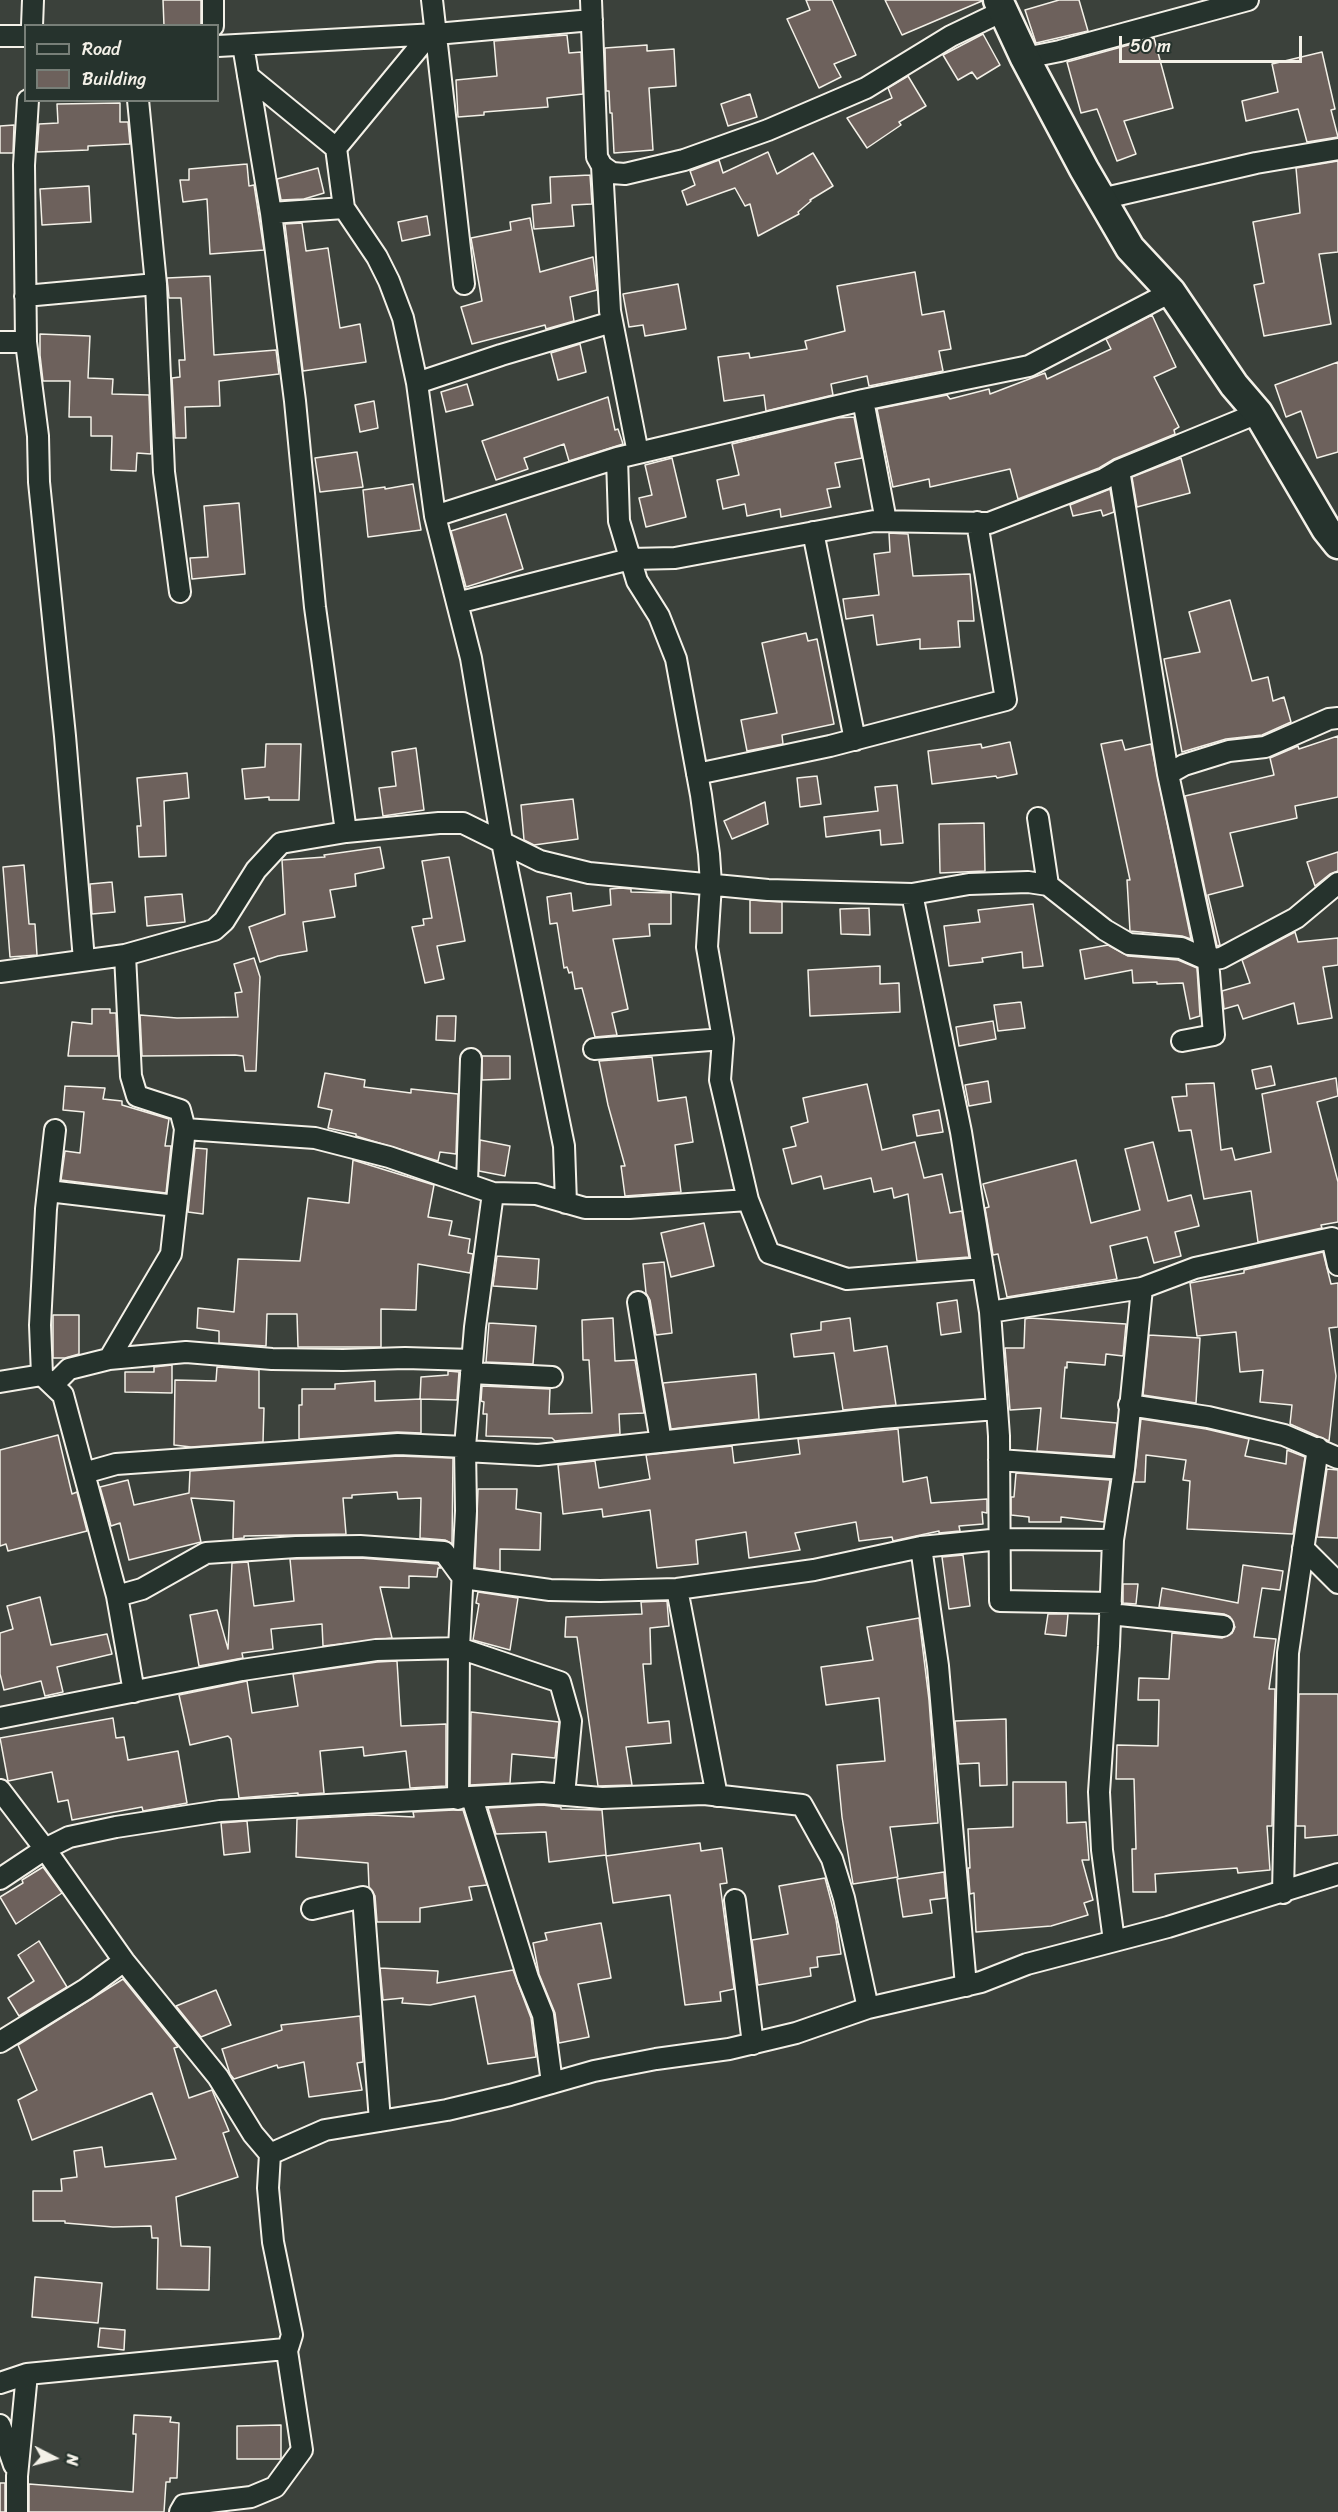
<!DOCTYPE html>
<style>
body{margin:0}
#map{position:relative;width:1338px;height:2512px;overflow:hidden;background:#3b413b;font-family:Sriracha,sans-serif}
canvas{display:block}
.legend{position:absolute;left:24px;top:24px;width:195px;height:78px;box-sizing:border-box;background:#26332d;border:2px solid #787f78;margin:0;padding:8px 10px;list-style:none;font-size:18px;color:#f4f1e8}
.legend li{display:flex;align-items:center;gap:12px;height:30px}
.legend b{width:30px;border:2px solid #787f78}
.north{position:absolute;left:24px;top:2428px;width:60px;height:60px;-webkit-text-stroke:4px #26332d;paint-order:stroke;rotate:96deg;font-size:16px;font-weight:700;line-height:24px;text-align:center;color:#f4f1e8}
.north::after{content:'';display:block;margin:auto;width:21px;height:27px;background:#f4f1e8;clip-path:polygon(50% 0,100% 100%,50% 72%,0 100%)}
.scale{position:absolute;left:1119px;top:36px;width:183px;height:27px;box-sizing:border-box;border:3px solid #f4f1e8;border-top:0;padding-left:8px;font-size:18px;line-height:21px;white-space:nowrap;color:#f4f1e8;-webkit-text-stroke:4px #26332d;paint-order:stroke}
</style>
<div id="map">
<canvas width="1338" height="2512"></canvas>
<ul class="legend">
<li><b style="height:8px;background:#26332d"></b>Road</li>
<li><b style="height:16px;background:#6d615c"></b>Building</li>
</ul>
<div class="north">N</div>
<div class="scale">50 m</div>
</div>
<script>
const context = document.querySelector('canvas').getContext('2d');
context.lineJoin = 'round';
function paint(path, color) { context.fillStyle = color; context.fill(path, 'evenodd'); }
const shape = rows => new Path2D(rows.map(r => 'M' + r).join(''));
function trace(path, color, width, dash) { context.strokeStyle = color; context.lineWidth = width; context.lineCap = dash ? 'butt' : 'round'; context.setLineDash(dash || []); context.stroke(path); }
const building = shape([
 [163,0,201,0,201,26,164,26,163,0],
 [806,0,832,0,856,55,834,64,841,77,819,88,787,19,810,10,806,0],
 [885,0,982,0,982,1,902,35,885,0],
 [1059,0,1079,0,1088,31,1036,43,1025,10,1059,0],
 [983,34,1000,65,977,79,972,72,958,80,943,55,983,34],
 [567,35,569,53,581,52,583,94,547,98,548,107,484,112,484,115,458,117,456,80,497,76,494,41,567,35],
 [1154,38,1173,108,1124,121,1136,154,1117,161,1097,109,1081,113,1067,62,1154,38],
 [647,45,647,51,674,49,676,86,649,88,653,150,614,153,612,113,610,113,609,91,606,91,605,48,647,45],
 [1322,52,1335,109,1331,110,1338,137,1307,142,1298,109,1246,121,1242,101,1278,92,1272,64,1322,52],
 [908,76,926,106,899,122,901,125,867,148,847,118,892,98,888,88,908,76],
 [750,94,757,117,728,126,721,104,750,94],
 [120,103,120,122,128,122,130,144,88,146,88,150,37,152,39,124,58,123,57,104,120,103],
 [14,125,13,153,0,153,0,126,14,125],
 [768,152,777,174,813,153,833,186,810,200,811,201,798,212,799,214,758,236,750,204,745,206,735,188,687,205,682,191,695,185,690,171,719,160,723,173,768,152],
 [1338,161,1338,252,1319,254,1331,324,1264,336,1254,285,1264,283,1253,222,1300,213,1296,168,1338,161],
 [247,164,249,186,254,185,264,250,210,254,207,199,183,202,180,180,189,180,189,169,247,164],
 [318,168,324,193,304,199,281,200,277,179,318,168],
 [590,175,592,204,572,205,574,226,534,229,532,205,551,203,550,177,590,175],
 [89,186,91,222,42,225,40,189,89,186],
 [427,216,430,235,402,241,398,222,427,216],
 [530,218,540,272,593,257,597,290,570,297,574,321,546,329,545,325,472,344,461,307,482,301,471,238,511,230,510,222,530,218],
 [302,223,306,251,328,248,340,328,360,324,366,362,303,371,285,224,302,223],
 [915,272,922,315,944,311,951,349,939,351,943,371,869,386,867,376,831,384,833,395,766,411,764,395,724,401,718,357,749,353,750,358,807,349,805,341,845,331,837,286,915,272],
 [210,276,214,355,276,350,279,374,219,381,220,406,185,407,186,438,175,438,172,378,180,377,179,360,185,360,181,298,169,298,167,278,210,276],
 [678,284,686,329,645,336,643,325,629,327,623,294,678,284],
 [1152,315,1176,367,1154,377,1179,427,1174,430,1175,434,1114,459,1099,468,1018,499,1010,469,930,487,929,479,893,487,877,409,947,395,950,399,989,389,990,394,1045,373,1047,379,1111,349,1106,339,1152,315],
 [40,334,90,336,88,378,113,379,112,394,149,395,151,454,137,453,136,471,111,470,112,436,91,436,91,417,69,417,70,381,43,381,40,355,40,334],
 [580,344,586,372,558,380,551,353,580,344],
 [1338,362,1338,452,1317,458,1301,411,1286,417,1275,385,1338,362],
 [467,384,473,405,446,412,441,392,467,384],
 [608,397,615,430,618,429,623,444,569,461,564,444,524,458,528,469,496,480,482,441,608,397],
 [374,401,378,428,360,432,355,405,374,401],
 [854,417,862,458,835,463,840,487,827,489,831,507,781,517,780,509,747,516,745,504,723,509,717,480,739,475,732,444,838,418,854,417],
 [357,452,363,487,320,492,315,458,357,452],
 [672,458,686,517,646,527,639,498,652,495,645,465,672,458],
 [1181,458,1190,493,1137,507,1132,477,1181,458],
 [413,484,421,530,368,537,363,490,385,487,385,489,413,484],
 [1110,489,1114,512,1103,516,1101,510,1073,516,1070,505,1110,489],
 [239,503,245,574,192,579,190,558,208,557,204,506,239,503],
 [506,514,523,569,466,587,451,531,506,514],
 [889,533,908,534,913,576,970,574,974,621,958,621,960,647,920,649,920,639,877,645,873,615,846,619,843,599,879,595,874,554,890,552,889,533],
 [1230,600,1252,681,1268,677,1273,701,1284,697,1291,722,1262,735,1226,739,1182,752,1164,659,1200,652,1189,612,1230,600],
 [806,633,808,641,817,639,834,724,782,735,783,744,747,751,741,720,777,713,762,643,806,633],
 [1338,736,1338,797,1295,806,1297,818,1230,833,1243,886,1208,895,1220,945,1217,946,1185,796,1274,775,1270,758,1298,746,1299,749,1338,736],
 [1122,740,1125,750,1151,744,1191,939,1182,936,1130,931,1127,880,1130,880,1101,744,1122,740],
 [1010,742,1017,774,997,778,996,776,932,784,928,751,981,744,982,748,1010,742],
 [266,744,301,744,299,800,269,800,269,797,245,799,242,769,265,767,266,744],
 [416,748,424,810,383,816,379,788,396,786,392,752,416,748],
 [187,773,189,798,164,801,166,856,139,857,137,826,141,826,137,778,187,773],
 [817,776,821,804,800,807,797,778,817,776],
 [897,785,903,843,881,845,880,830,826,837,824,817,878,811,875,787,897,785],
 [573,799,578,839,534,845,524,840,521,805,573,799],
 [765,802,768,824,732,839,724,821,765,802],
 [984,823,985,871,940,873,939,824,984,823],
 [380,847,384,868,355,874,356,886,330,890,335,917,303,922,307,951,278,956,260,962,249,927,285,914,282,860,325,857,324,855,380,847],
 [1338,852,1338,871,1330,874,1315,886,1307,862,1338,852],
 [449,857,465,941,437,946,444,979,425,983,412,927,424,925,423,919,432,918,422,861,449,857],
 [24,865,29,924,35,924,37,955,10,957,3,867,24,865],
 [112,882,115,912,92,914,90,884,112,882],
 [621,888,631,889,631,892,671,893,671,924,649,924,650,936,613,939,628,1009,612,1013,617,1035,595,1037,582,988,575,989,572,972,569,973,567,967,564,968,557,923,550,924,547,897,571,893,573,911,611,905,610,889,621,888],
 [182,894,185,922,147,926,145,897,182,894],
 [750,900,782,902,782,933,750,933,750,900],
 [1033,904,1043,966,1023,968,1022,952,982,958,983,962,949,966,944,926,980,922,978,910,1033,904],
 [869,908,870,935,841,934,840,909,869,908],
 [1295,932,1298,942,1338,938,1338,965,1323,967,1332,1018,1298,1024,1294,1003,1243,1019,1238,1005,1224,1009,1222,991,1250,983,1242,960,1295,932],
 [1108,945,1128,956,1178,960,1197,968,1200,1016,1190,1019,1183,983,1157,984,1157,982,1133,983,1132,970,1085,979,1080,950,1108,945],
 [254,958,260,977,256,1071,245,1071,243,1056,235,1055,142,1056,140,1015,177,1018,238,1017,235,993,242,992,234,964,254,958],
 [880,966,880,984,899,983,900,1012,810,1016,808,970,880,966],
 [1021,1002,1025,1028,998,1031,994,1005,1021,1002],
 [92,1009,110,1009,110,1013,116,1013,118,1056,68,1056,72,1022,92,1024,92,1009],
 [437,1016,456,1016,455,1041,436,1040,437,1016],
 [993,1021,996,1039,959,1046,956,1027,993,1021],
 [482,1056,510,1056,510,1079,482,1080,482,1056],
 [652,1057,658,1101,686,1097,693,1142,675,1145,681,1192,625,1196,621,1166,625,1166,608,1105,599,1061,652,1057],
 [1271,1066,1275,1085,1256,1089,1252,1070,1271,1066],
 [325,1073,365,1080,364,1087,411,1093,411,1089,458,1094,456,1154,440,1152,438,1161,356,1136,356,1134,328,1128,332,1110,318,1107,325,1073],
 [1336,1078,1338,1096,1317,1102,1338,1182,1338,1222,1321,1225,1322,1228,1258,1242,1251,1191,1204,1199,1191,1130,1179,1131,1172,1097,1187,1096,1186,1084,1214,1083,1221,1150,1232,1148,1235,1160,1271,1152,1262,1094,1336,1078],
 [988,1081,991,1102,969,1106,965,1085,988,1081],
 [867,1084,882,1150,915,1142,924,1178,942,1174,950,1213,962,1211,969,1257,917,1261,908,1194,894,1198,892,1188,874,1192,871,1178,824,1189,821,1176,792,1184,783,1149,796,1146,791,1127,808,1122,803,1098,867,1084],
 [65,1086,105,1088,103,1099,122,1101,122,1105,169,1119,165,1146,171,1146,166,1193,61,1180,65,1151,80,1153,84,1112,63,1110,65,1086],
 [939,1110,943,1132,917,1136,913,1115,939,1110],
 [480,1140,510,1146,505,1176,479,1171,480,1140],
 [1153,1142,1168,1201,1191,1195,1199,1226,1175,1232,1181,1256,1154,1263,1147,1237,1110,1246,1117,1279,1007,1297,998,1254,993,1255,985,1208,989,1207,983,1184,1076,1160,1091,1223,1140,1210,1125,1149,1153,1142],
 [195,1148,207,1149,203,1214,188,1212,195,1148],
 [353,1160,434,1185,428,1217,452,1221,449,1235,470,1239,468,1253,473,1254,470,1273,418,1264,416,1310,381,1309,381,1347,298,1347,297,1314,267,1314,266,1346,219,1343,219,1331,197,1328,198,1308,234,1312,238,1259,300,1261,308,1198,349,1203,353,1160],
 [704,1223,714,1266,671,1277,661,1233,704,1223],
 [1323,1252,1331,1284,1338,1283,1338,1327,1329,1328,1336,1376,1329,1441,1290,1424,1292,1405,1260,1402,1263,1370,1240,1372,1236,1332,1197,1336,1190,1283,1244,1273,1244,1270,1323,1252],
 [497,1256,539,1259,537,1289,493,1286,497,1256],
 [664,1262,672,1333,656,1335,650,1300,646,1293,643,1264,664,1262],
 [957,1300,961,1332,941,1335,937,1303,957,1300],
 [53,1315,79,1315,79,1354,65,1358,53,1358,53,1315],
 [613,1318,615,1361,635,1360,644,1413,619,1414,620,1434,555,1441,552,1438,486,1436,487,1414,483,1414,484,1402,481,1401,482,1386,550,1389,549,1414,592,1413,589,1360,583,1360,582,1320,613,1318],
 [850,1318,854,1351,887,1346,896,1405,843,1410,834,1353,794,1357,791,1334,821,1330,821,1322,850,1318],
 [1029,1318,1126,1324,1123,1356,1106,1354,1105,1365,1067,1362,1067,1368,1065,1367,1061,1418,1117,1423,1113,1456,1037,1451,1041,1408,1010,1410,1005,1348,1024,1348,1025,1319,1029,1318],
 [489,1323,536,1326,533,1364,486,1362,489,1323],
 [1149,1335,1200,1338,1196,1403,1143,1395,1149,1335],
 [172,1365,172,1393,125,1392,125,1372,154,1372,154,1367,172,1365],
 [217,1367,259,1370,259,1408,264,1408,263,1442,191,1447,174,1445,175,1380,216,1381,217,1367],
 [448,1371,459,1372,457,1400,420,1399,421,1377,448,1375,448,1371],
 [756,1374,759,1419,671,1429,663,1383,756,1374],
 [375,1381,375,1401,421,1399,421,1433,397,1432,299,1439,299,1405,302,1405,302,1389,335,1389,335,1384,375,1381],
 [1141,1419,1206,1429,1249,1439,1245,1456,1286,1464,1287,1450,1305,1457,1293,1534,1187,1529,1190,1481,1183,1480,1186,1460,1146,1455,1145,1482,1134,1482,1141,1419],
 [898,1429,903,1482,927,1477,931,1503,987,1499,987,1513,982,1512,983,1524,959,1526,960,1531,939,1533,939,1531,893,1541,892,1537,859,1541,856,1522,795,1533,800,1550,749,1558,746,1532,696,1540,698,1564,657,1568,650,1510,603,1517,602,1509,563,1514,558,1465,595,1461,599,1488,650,1479,646,1455,732,1446,734,1463,800,1454,798,1439,898,1429],
 [58,1435,72,1494,77,1492,87,1531,8,1551,6,1544,0,1546,0,1450,58,1435],
 [398,1456,453,1458,452,1544,445,1540,420,1538,421,1498,398,1499,397,1492,352,1495,352,1498,343,1498,346,1534,244,1536,244,1538,233,1539,234,1501,191,1498,201,1542,129,1560,120,1523,111,1526,100,1487,128,1480,134,1505,189,1493,190,1471,398,1456],
 [1327,1469,1338,1470,1338,1538,1317,1537,1327,1469],
 [1016,1473,1110,1480,1104,1522,1061,1517,1061,1522,1029,1522,1029,1517,1011,1515,1011,1497,1014,1497,1016,1473],
 [478,1489,517,1489,516,1509,541,1513,540,1550,500,1549,500,1571,475,1568,478,1489],
 [963,1555,970,1606,949,1609,942,1557,963,1555],
 [360,1558,438,1564,441,1568,438,1568,437,1577,409,1576,409,1588,380,1587,392,1638,323,1646,322,1624,271,1629,273,1649,242,1653,243,1658,199,1666,190,1615,217,1610,228,1649,232,1563,248,1562,254,1606,294,1601,290,1559,360,1558],
 [1243,1565,1283,1571,1280,1590,1262,1588,1254,1637,1276,1639,1269,1689,1275,1689,1272,1826,1267,1826,1270,1870,1238,1873,1237,1868,1155,1874,1156,1892,1133,1892,1132,1849,1136,1849,1134,1779,1116,1779,1117,1745,1158,1746,1159,1700,1138,1700,1139,1678,1169,1679,1172,1633,1222,1638,1232,1633,1235,1627,1230,1617,1224,1614,1159,1607,1162,1588,1238,1603,1243,1565],
 [1123,1584,1138,1584,1136,1604,1123,1603,1123,1584],
 [478,1592,518,1598,510,1650,473,1640,479,1604,476,1603,478,1592],
 [40,1597,51,1645,107,1634,112,1654,57,1667,63,1692,45,1696,41,1681,4,1690,0,1674,0,1633,13,1629,7,1606,40,1597],
 [667,1601,669,1626,650,1628,651,1664,643,1664,648,1723,669,1721,671,1743,626,1747,632,1785,598,1786,577,1637,565,1637,566,1617,642,1614,641,1602,667,1601],
 [1048,1614,1068,1614,1066,1636,1045,1634,1048,1614],
 [919,1618,929,1700,938,1823,890,1827,898,1877,853,1884,842,1817,837,1765,885,1761,879,1698,826,1705,821,1667,873,1660,867,1627,919,1618],
 [397,1661,401,1726,446,1724,446,1786,410,1788,406,1751,364,1756,363,1747,320,1751,324,1793,298,1795,298,1793,239,1798,231,1739,228,1736,190,1745,179,1695,247,1681,252,1713,298,1706,293,1674,377,1662,397,1661],
 [1299,1694,1338,1694,1338,1835,1305,1838,1305,1826,1296,1826,1299,1694],
 [471,1712,559,1722,555,1758,512,1754,510,1783,470,1785,471,1712],
 [113,1718,116,1738,124,1737,128,1760,178,1751,187,1803,143,1811,142,1807,72,1820,68,1800,58,1802,52,1772,8,1781,0,1738,113,1718],
 [1006,1719,1007,1785,980,1786,979,1763,959,1764,955,1721,1006,1719],
 [1013,1782,1066,1782,1067,1823,1086,1822,1089,1860,1082,1860,1093,1900,1084,1903,1088,1915,1051,1926,976,1932,974,1893,970,1894,968,1868,970,1868,968,1829,1013,1827,1013,1782],
 [542,1805,561,1807,561,1809,602,1810,606,1855,549,1862,546,1832,496,1834,488,1808,542,1805],
 [454,1810,463,1810,487,1885,469,1887,472,1900,420,1908,420,1922,377,1922,375,1896,369,1887,368,1863,296,1857,297,1819,372,1815,414,1817,413,1812,454,1810],
 [247,1821,250,1852,224,1855,221,1823,247,1821],
 [700,1843,701,1851,722,1848,727,1883,720,1884,734,1989,720,1992,721,2001,685,2005,670,1895,613,1903,606,1856,700,1843],
 [43,1867,62,1893,16,1924,0,1897,23,1883,22,1880,43,1867],
 [944,1872,946,1898,930,1900,932,1913,903,1917,897,1879,944,1872],
 [825,1878,836,1920,841,1954,817,1957,818,1967,810,1968,811,1976,758,1985,752,1940,788,1934,779,1886,825,1878],
 [601,1923,611,1978,578,1984,589,2037,559,2043,555,2013,539,1974,533,1943,547,1940,545,1933,601,1923],
 [39,1941,67,1987,19,2016,8,1998,34,1981,18,1955,39,1941],
 [380,1968,438,1971,437,1983,513,1970,531,2018,536,2057,488,2064,475,1996,430,2005,402,2003,403,1998,383,2000,380,1968],
 [123,1979,178,2047,174,2048,189,2098,212,2090,229,2131,223,2133,238,2177,176,2197,181,2246,210,2247,209,2290,157,2289,158,2238,152,2238,151,2226,113,2227,65,2223,65,2221,33,2221,33,2191,62,2191,61,2179,77,2177,74,2151,102,2147,105,2167,176,2159,152,2093,32,2140,18,2100,37,2090,18,2045,123,1979],
 [216,1990,231,2025,201,2037,176,2006,216,1990],
 [360,2016,363,2062,357,2063,362,2090,309,2097,304,2062,278,2068,277,2065,234,2079,230,2074,222,2049,282,2030,281,2025,360,2016],
 [35,2277,102,2283,98,2323,32,2317,35,2277],
 [100,2328,125,2330,124,2350,98,2347,100,2328],
 [134,2415,171,2417,170,2422,179,2423,177,2478,170,2478,170,2482,166,2482,164,2512,29,2512,29,2484,133,2492,136,2434,133,2434,134,2415],
 [281,2425,281,2459,237,2459,237,2426,281,2425],
 [0,2483,5,2483,5,2512,0,2512,0,2483]
]);
paint(building, '#6d615c');
trace(building, '#f4f1e8', 1.5);
const street = shape([
 [213,0,213,26],
 [432,0,464,284],
 [591,0,597,157,602,166,612,173,625,174,684,160,768,130,866,88,951,36,1003,11],
 [32,26,33,0],
 [0,36,26,36],
 [243,45,271,213,295,401,315,607,346,832],
 [218,46,436,34,592,20],
 [1025,58,1060,51,1248,0],
 [248,76,336,148,344,208],
 [28,100,24,165,26,342,38,436,39,482,65,736,84,960],
 [138,100,156,284,164,472,180,592],
 [336,148,430,34],
 [602,166,610,311,638,453],
 [1101,199,1256,163,1338,149],
 [271,213,344,208,377,257,389,281,403,318,417,383,435,516,471,658,502,842,564,1146,566,1203],
 [25,296,156,284],
 [0,342,26,342],
 [417,383,501,355,612,322],
 [863,400,886,521],
 [617,458,863,400,1029,366,1171,292],
 [1119,470,1168,774,1208,960,1214,1035,1182,1041],
 [435,516,617,458,619,521,637,581,659,616,676,659,701,795,709,854,711,884,707,947,723,1039,720,1080,748,1200,769,1253,847,1279,983,1268],
 [813,532,855,740],
 [457,603,630,559,675,558,874,521,989,523,1104,479,1119,470,1258,413],
 [697,774,830,746,1006,700,977,522],
 [1168,774,1184,765,1229,751,1265,747,1329,719,1338,718],
 [1038,818,1048,885],
 [912,894,961,1132,990,1312,999,1436,1000,1601,1111,1603],
 [0,972,125,955,214,930,224,921,256,870,281,843,346,832,439,823,463,823,540,861,589,873,768,890,912,894,969,884,1028,882,1048,885,1105,930,1129,944,1181,948,1208,960,1221,958,1296,918,1338,883],
 [594,1049,723,1039],
 [185,1129,315,1138,389,1157,493,1193,536,1194,585,1208,629,1208,748,1200],
 [467,1183,471,1059],
 [48,1191,176,1206],
 [638,1302,661,1442],
 [990,1312,1142,1288,1195,1268,1332,1238,1338,1265],
 [109,1359,171,1254,185,1129,180,1110,137,1096,131,1076,125,955],
 [471,1373,552,1377],
 [42,1375,40,1325,46,1209,55,1130],
 [0,1382,42,1375,63,1395,117,1596,134,1692],
 [53,1385,69,1369,109,1359,186,1352,272,1359,343,1360,405,1358,472,1360],
 [1129,1405,1208,1417,1284,1435,1338,1458],
 [465,1451,538,1455,881,1418,997,1409],
 [999,1460,1124,1469],
 [84,1473,116,1464,398,1444,465,1447],
 [921,1547,938,1666,966,1986],
 [1303,1548,1338,1583],
 [677,1589,717,1796],
 [117,1596,142,1589,206,1553,296,1547,360,1546,444,1552,463,1578,550,1590,600,1591,677,1589,814,1570,921,1547,1001,1539,1113,1540],
 [1110,1614,1223,1626],
 [0,1718,242,1670,376,1650,459,1648,560,1682,571,1721,564,1795],
 [0,1790,45,1849,124,1961,218,2077,253,2134,270,2154],
 [472,1798,528,1978,543,2015,552,2083],
 [458,1799,459,1648,466,1511,465,1447,475,1327,493,1193],
 [0,1879,45,1849,69,1837,116,1827,220,1811,542,1793,602,1798,704,1794,802,1805,832,1859,844,1898,868,2008],
 [1283,1893,1288,1653,1318,1448],
 [735,1900,753,2044],
 [312,1909,363,1897,380,2121],
 [1114,1941,1102,1850,1099,1792,1109,1646,1113,1540,1124,1469,1142,1288],
 [0,2042,86,1989,124,1961],
 [0,2383,27,2374,285,2349,287,2351,292,2335,273,2242,268,2188,270,2154,325,2130,447,2110,510,2095,594,2071,656,2059,729,2049,796,2033,868,2008,981,1982,1027,1964,1168,1927,1338,1874],
 [0,2425,14,2465],
 [17,2512,17,2476,27,2374],
 [180,2512,184,2505,251,2497,275,2487,302,2450,287,2351]
]);
const secondary = shape([
 [998,0,1025,58,1084,169,1130,248,1171,292,1234,385,1258,413,1326,529,1338,544]
]);
trace(street, '#f4f1e8', 24);
trace(secondary, '#f4f1e8', 33);
trace(street, '#26332d', 20);
trace(secondary, '#26332d', 28);
</script>
